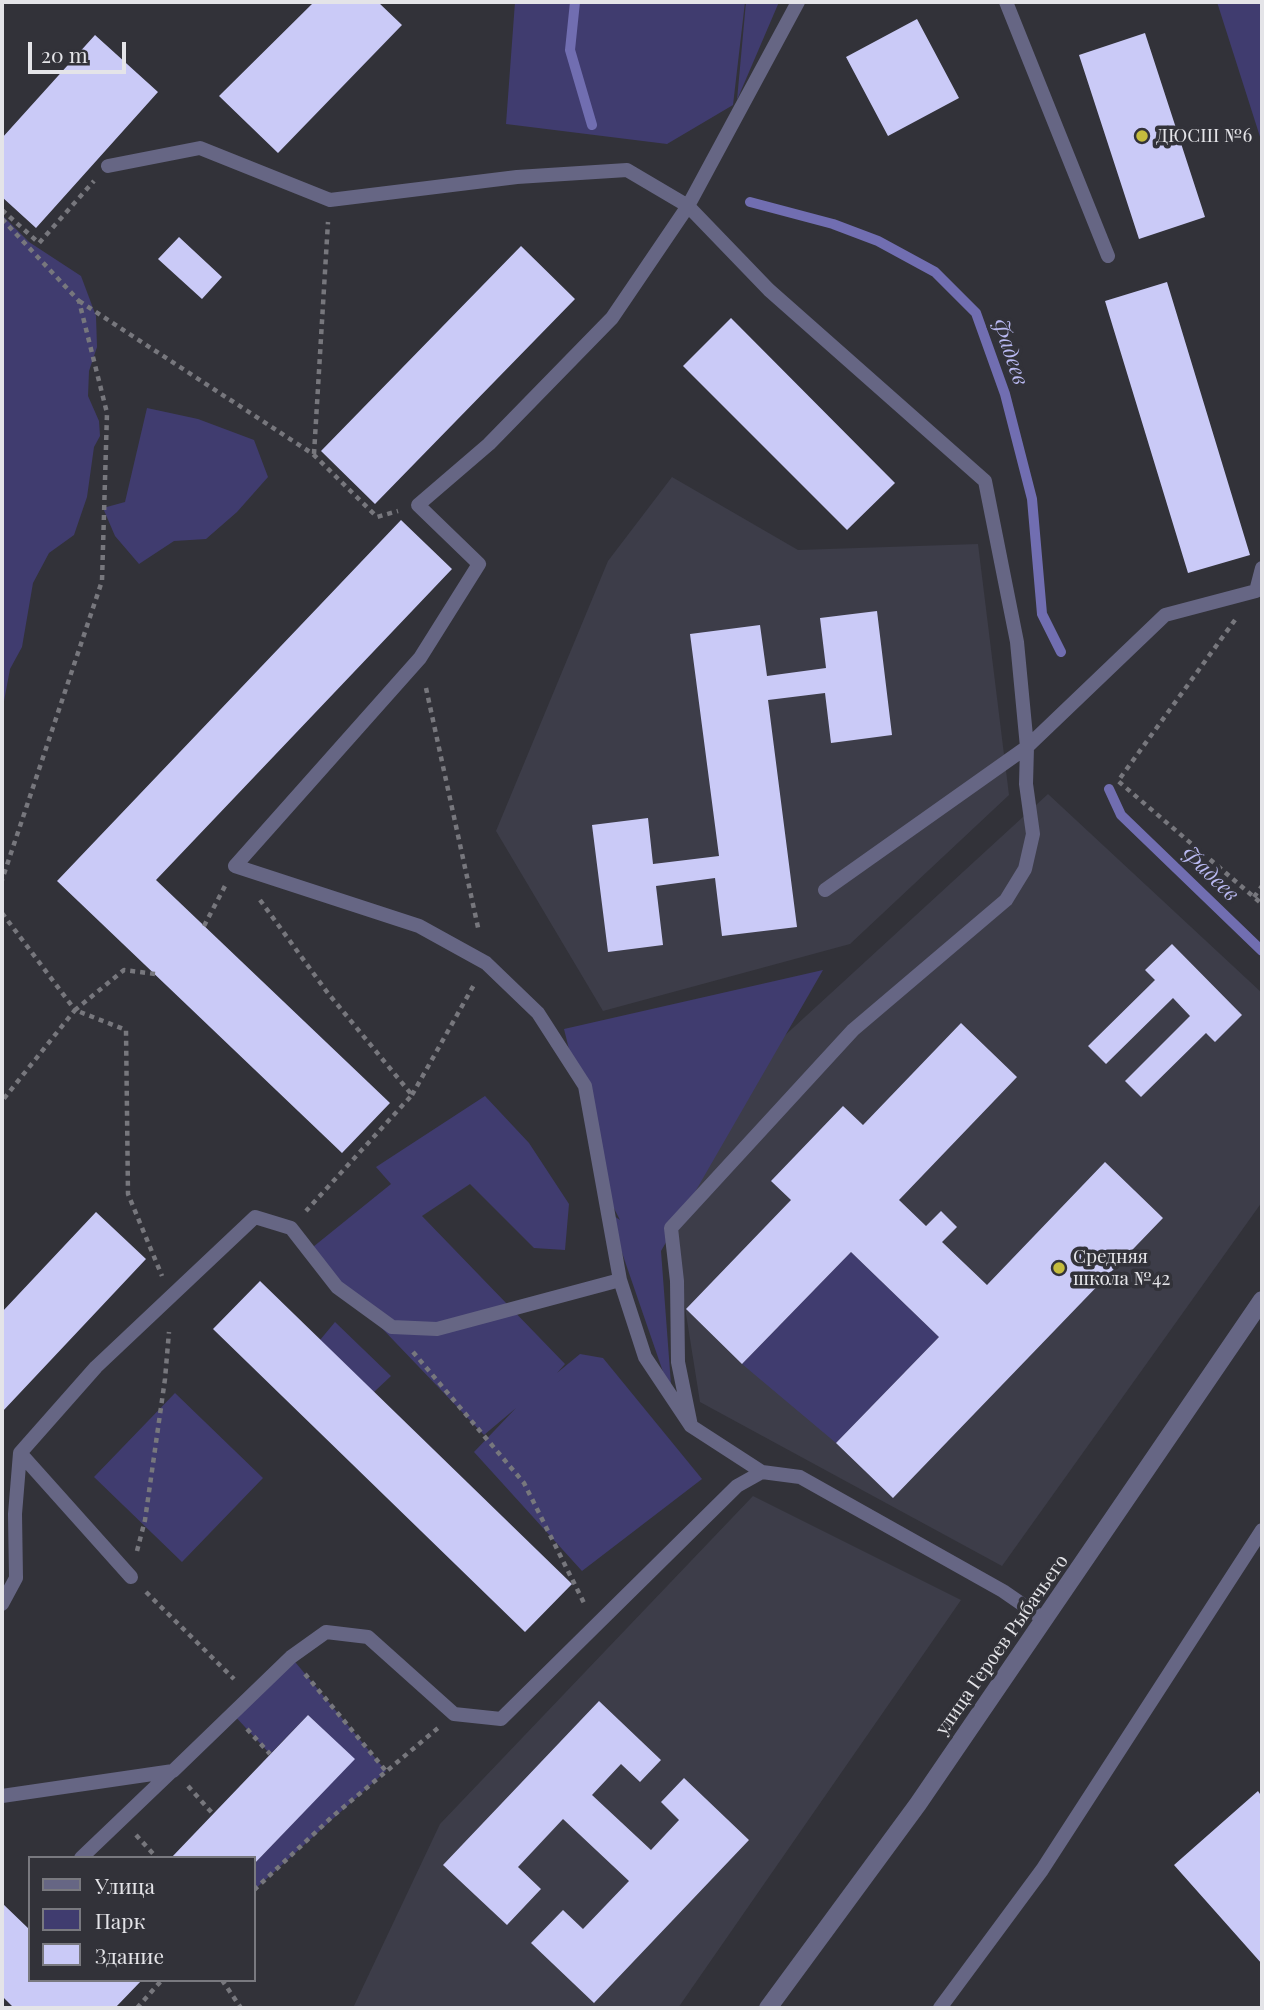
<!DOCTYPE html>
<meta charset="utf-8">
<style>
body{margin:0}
#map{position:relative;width:1264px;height:2010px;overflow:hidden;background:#323239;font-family:"Playfair Display",serif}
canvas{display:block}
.frame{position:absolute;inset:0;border:4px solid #e4e4e8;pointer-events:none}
.legend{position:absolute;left:28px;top:1856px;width:228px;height:126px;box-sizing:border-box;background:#323239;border:2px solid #79797f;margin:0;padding:9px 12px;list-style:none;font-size:21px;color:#e4e4e8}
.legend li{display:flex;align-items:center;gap:14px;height:35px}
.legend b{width:35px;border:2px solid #79797f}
.scale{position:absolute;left:28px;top:42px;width:98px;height:32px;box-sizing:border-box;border:4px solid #e4e4e8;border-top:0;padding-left:9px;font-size:21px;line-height:24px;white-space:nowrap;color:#e4e4e8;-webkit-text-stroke:5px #323239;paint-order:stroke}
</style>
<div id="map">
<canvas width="1264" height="2010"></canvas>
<div class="frame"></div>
<ul class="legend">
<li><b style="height:9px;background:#666684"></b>Улица</li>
<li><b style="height:19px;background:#403c6f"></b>Парк</li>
<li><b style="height:19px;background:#cacaf7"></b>Здание</li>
</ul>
<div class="scale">20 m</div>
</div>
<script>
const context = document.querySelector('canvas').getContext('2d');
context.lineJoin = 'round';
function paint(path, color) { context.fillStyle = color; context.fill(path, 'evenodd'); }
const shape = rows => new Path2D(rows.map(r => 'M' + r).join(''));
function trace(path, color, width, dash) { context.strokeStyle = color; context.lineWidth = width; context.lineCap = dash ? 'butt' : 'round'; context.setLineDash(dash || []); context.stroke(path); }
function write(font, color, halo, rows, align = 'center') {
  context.font = font + ' "Playfair Display",serif'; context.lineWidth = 7; context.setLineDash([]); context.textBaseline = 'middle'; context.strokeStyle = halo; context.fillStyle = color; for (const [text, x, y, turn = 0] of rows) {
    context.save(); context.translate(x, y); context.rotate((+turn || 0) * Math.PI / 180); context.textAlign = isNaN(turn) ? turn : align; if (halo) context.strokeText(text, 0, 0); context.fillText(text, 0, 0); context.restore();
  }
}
paint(shape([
 [672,477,798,550,978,544,1009,795,850,944,603,1011,496,831,608,561],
 [1048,794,1262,993,1262,1202,1002,1566,700,1402,660,1150],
 [753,1496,961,1600,678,2008,353,2008,440,1824]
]), '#3d3d49');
paint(shape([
 [515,2,745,2,733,105,667,144,506,124],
 [746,2,779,2,737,100],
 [1217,2,1262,2,1262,143],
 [2,215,29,242,81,276,96,316,97,347,89,371,88,396,99,421,100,436,94,447,87,497,74,535,49,553,33,583,22,647,10,669,2,712],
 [147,408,198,419,254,440,268,477,237,512,206,539,174,541,139,564,115,536,103,508,125,502],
 [823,970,661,1251,672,1398,608,1212,620,1220,603,1187,564,1029],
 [485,1096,529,1143,569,1204,565,1250,534,1248,470,1184,422,1216,565,1364,557,1373,580,1354,603,1358,702,1479,582,1571,474,1452,516,1408,484,1435,308,1251,391,1184,376,1167],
 [851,1252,939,1337,836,1443,742,1364],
 [335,1322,391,1376,374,1392,320,1340],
 [175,1393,263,1478,182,1562,94,1477],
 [291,1657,386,1771,254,1890,254,1864,354,1759,308,1715,270,1754,232,1713]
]), '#403c6f');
trace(shape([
 [575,2,570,50,592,125],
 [750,202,833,224,878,241,935,272,976,313,1005,394,1032,499,1042,614,1061,652],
 [1109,789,1121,815,1262,951]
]), '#716eb1', 10);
paint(shape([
 [314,2,378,2,402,25,278,153,219,96],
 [917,19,959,98,888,136,846,57],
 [1145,33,1205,217,1139,239,1079,55],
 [95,35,158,92,36,228,2,197,2,138],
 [179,237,222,277,202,299,158,259],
 [521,246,575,299,375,504,321,451],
 [1167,282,1250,555,1188,573,1105,301],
 [731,318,895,483,847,530,683,366],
 [401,520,452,569,156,880,390,1103,342,1153,57,881],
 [877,611,892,735,831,743,825,693,768,700,797,927,722,936,715,878,656,886,663,945,608,952,592,825,648,818,653,864,719,856,690,634,760,625,767,676,826,668,820,618],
 [1172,944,1242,1015,1215,1042,1206,1033,1141,1097,1125,1081,1190,1016,1173,998,1106,1064,1088,1046,1155,980,1145,970],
 [961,1023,1017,1077,899,1200,926,1226,941,1211,957,1227,942,1242,987,1285,1105,1162,1163,1218,893,1498,836,1443,939,1337,851,1252,742,1364,686,1309,791,1200,771,1181,843,1106,863,1125],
 [96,1212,146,1259,2,1412,2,1312],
 [260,1281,572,1584,525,1632,213,1329],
 [599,1701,661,1760,640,1782,621,1764,592,1795,651,1850,679,1820,661,1802,684,1778,749,1840,594,2003,531,1943,563,1910,583,1929,629,1881,563,1819,518,1867,541,1889,507,1925,443,1865],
 [308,1715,355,1759,254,1864,254,1858,171,1858],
 [1258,1791,1262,1797,1262,1964,1174,1865],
 [2,1903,30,1930,30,1980,142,1980,115,2008,14,2008,2,1996]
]), '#cacaf7');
trace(shape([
 [2,210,39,243,94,181],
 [2,219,79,301,107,413,102,581,2,880],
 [79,301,313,454,377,517,398,511],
 [314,454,328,222],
 [1235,620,1118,781,1262,904],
 [426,688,479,932],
 [1254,897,1262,886],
 [260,900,327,992,412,1095,306,1211],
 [2,913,75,1010,2,1101],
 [204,926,225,886],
 [155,974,124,970,75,1010,126,1030,128,1194,162,1276],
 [412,1095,475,983],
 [413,1352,524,1483,584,1603],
 [137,1551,145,1520,165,1379,169,1332],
 [146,1592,234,1679],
 [305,1674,386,1771],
 [247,1729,270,1754],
 [188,1786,213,1814],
 [136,1835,157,1858],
 [254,1890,333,1816,438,1728],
 [222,1980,241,2008],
 [137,2008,162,1980]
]), '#77777d', 4.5, [5, 5]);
trace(shape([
 [1006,2,1108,256],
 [108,166,200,148,330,200,517,177,627,170,688,206,769,290,985,481,1017,642,1027,747,1026,784,1033,834,1025,869,1006,900,853,1030,671,1228,677,1281,678,1362,691,1426],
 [825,890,1027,747,1165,615,1256,591,1262,568],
 [620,1280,645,1357,691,1426,762,1472],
 [20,1453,131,1577],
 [2,1604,16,1578,15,1514,20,1453,96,1367,255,1217,291,1228,337,1287,392,1327,437,1329,620,1280,585,1086,538,1013,486,963,419,926,235,866,420,658,479,564,418,505,489,444,612,318,688,206,798,2],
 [2,1796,173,1771,291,1657,326,1632,368,1637,454,1714,501,1719,737,1486,762,1472,800,1477,1003,1591,1045,1620],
 [81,1858,172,1771],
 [940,2008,1042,1870,1262,1530]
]), '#666684', 14);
trace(shape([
 [768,2008,918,1804,1262,1300]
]), '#666684', 18);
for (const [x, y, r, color] of [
 [1142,136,7,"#c5bc3d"],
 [1059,1268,7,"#c5bc3d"]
]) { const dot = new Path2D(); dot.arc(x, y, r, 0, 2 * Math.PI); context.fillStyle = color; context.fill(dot); trace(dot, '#323239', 2.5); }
write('19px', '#e4e4e8', '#323239', [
 ["ДЮСШ №6",1156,136],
 ["Средняя",1073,1257],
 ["школа №42",1073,1279]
], 'left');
write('19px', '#e4e4e8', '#323239', [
 ["улица Героев Рыбачьего",1002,1645,-55]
]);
write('italic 21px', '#b9b9f1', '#323239', [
 ["Фадеев",1010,352,71],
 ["Фадеев",1210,874,44]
]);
</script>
